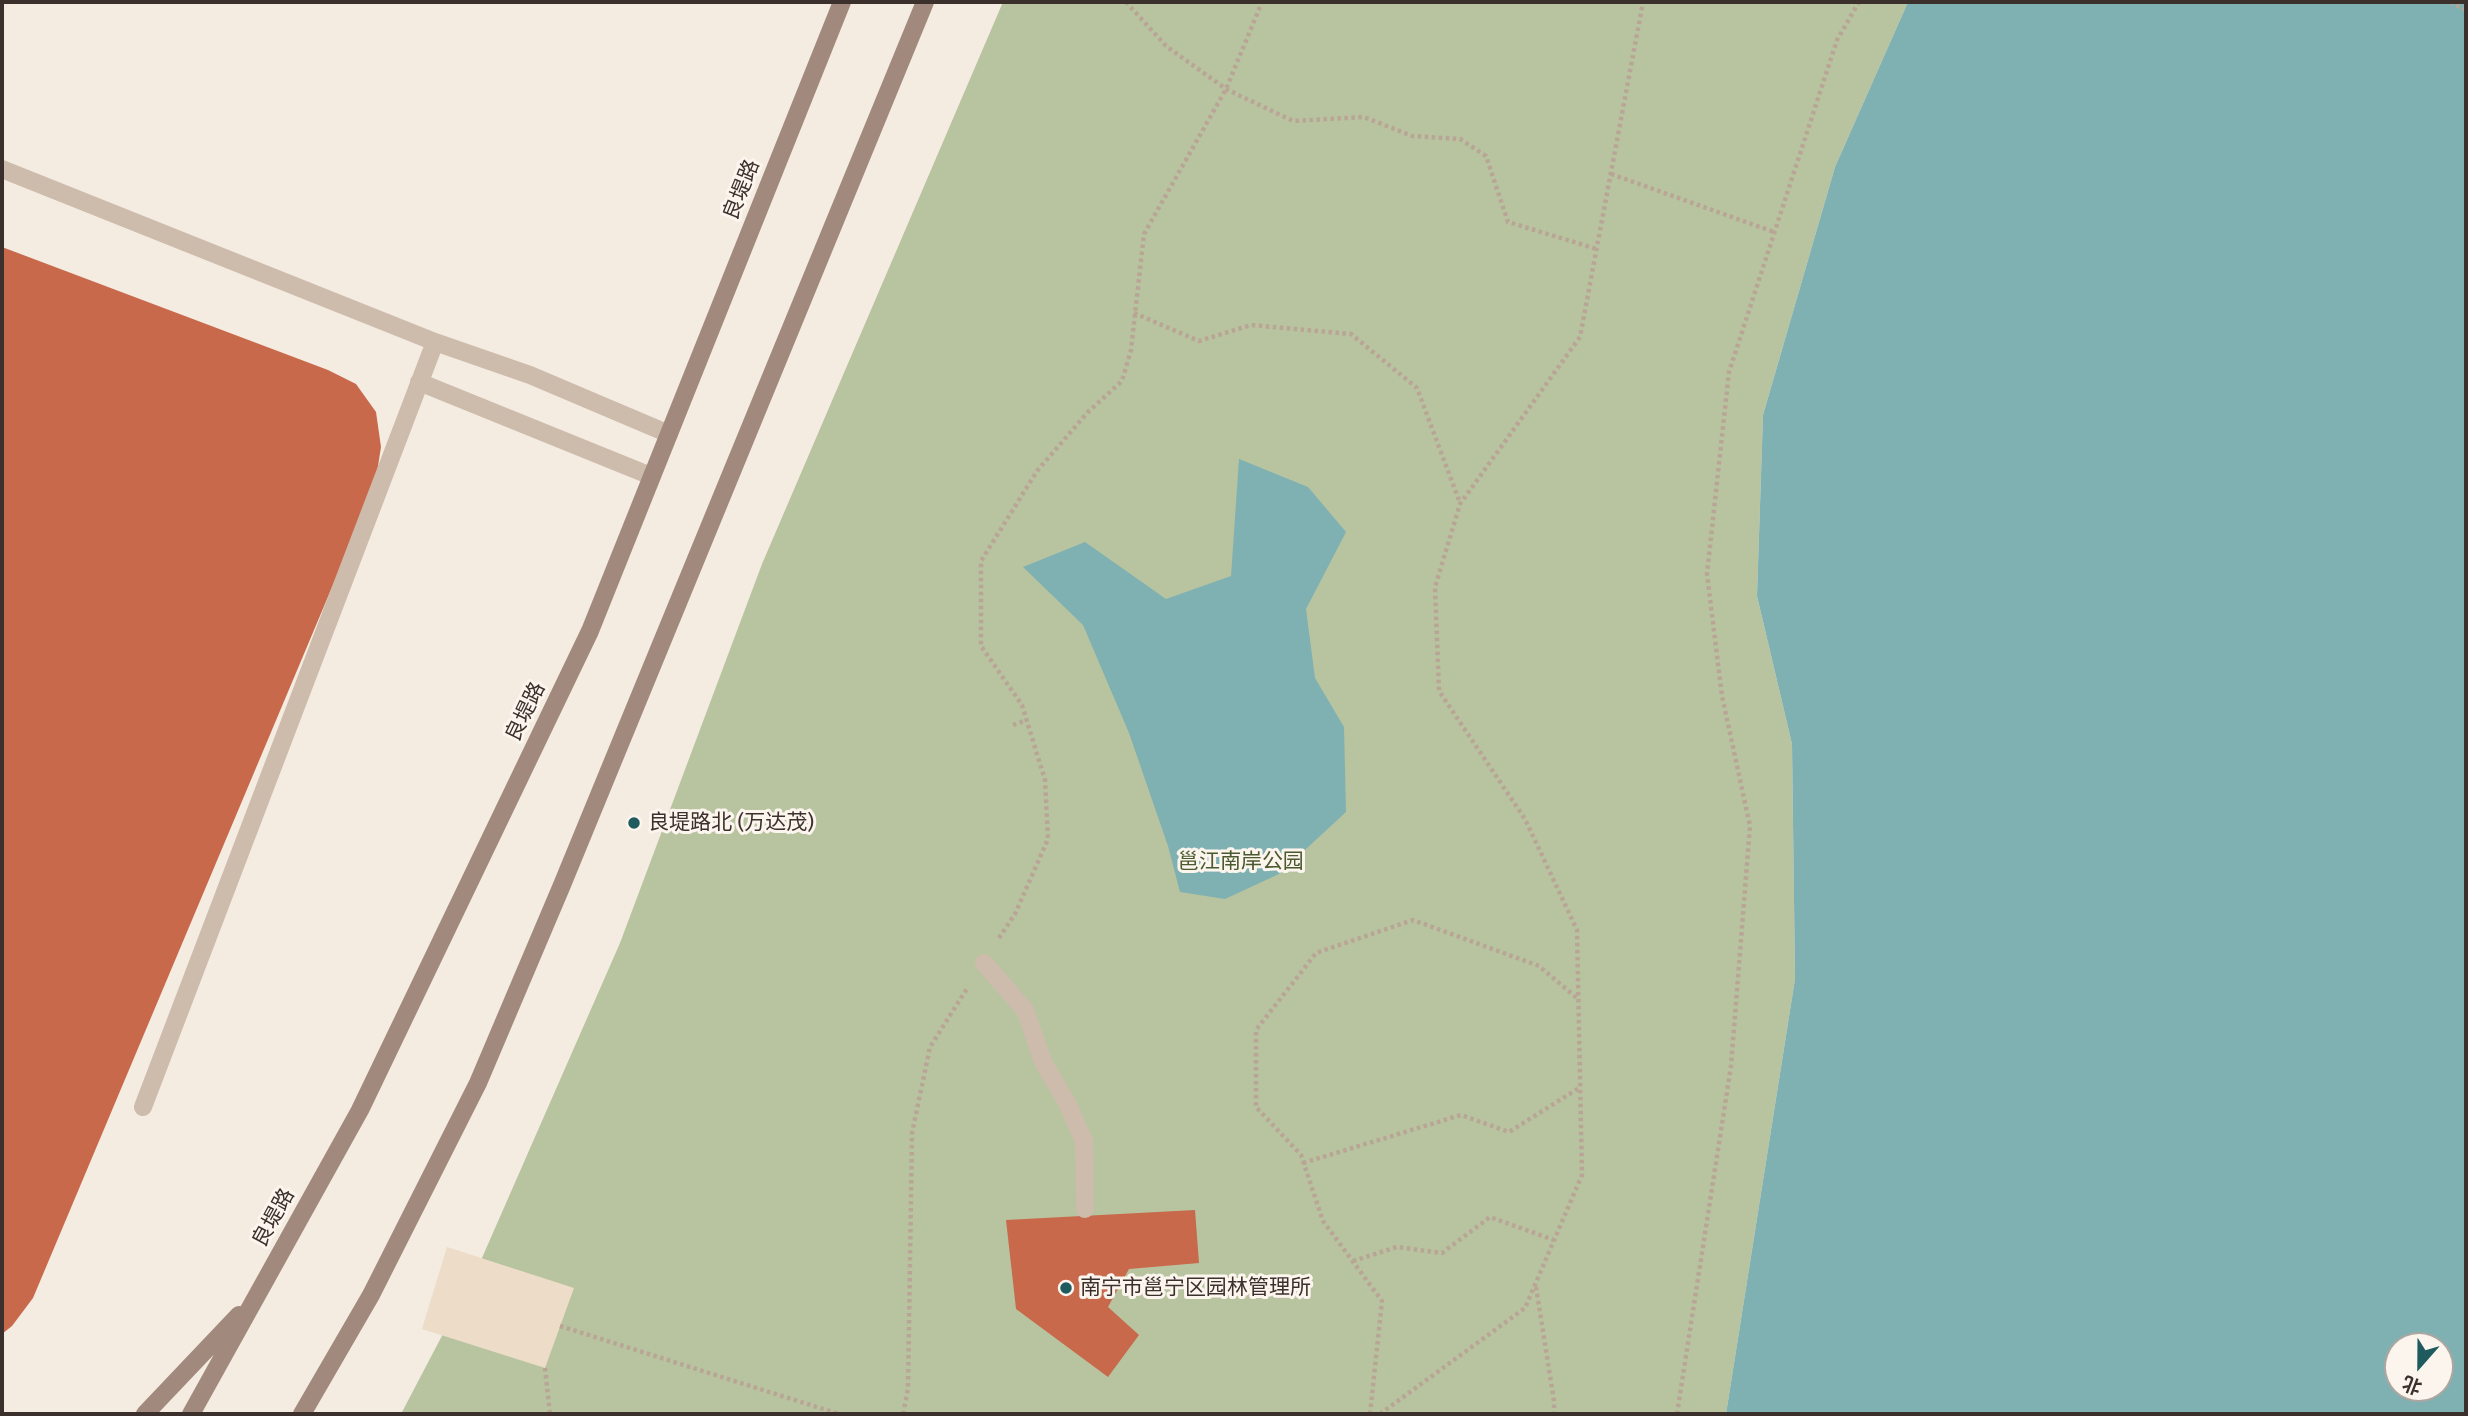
<!DOCTYPE html>
<meta charset="utf-8">
<style>
body{margin:0}
#map{position:relative;width:2468px;height:1416px;overflow:hidden;background:#f4ebe1;font-family:"Fira Sans","Noto Sans SC",sans-serif}
canvas{display:block}
.frame{position:absolute;inset:0;border:4px solid #3b302b;pointer-events:none}
.north{position:absolute;left:2384px;top:1332px;width:70px;height:70px;box-sizing:border-box;background:#fbf5ee;border:2px solid #aea6a0;border-radius:50%;rotate:201deg;font-size:19px;font-weight:700;line-height:28px;text-align:center;color:#3b302b}
.north::after{content:'';display:block;margin:auto;width:24px;height:32px;background:#1f5a5e;clip-path:polygon(50% 0,100% 100%,50% 72%,0 100%)}
</style>
<div id="map">
<canvas width="2468" height="1416"></canvas>
<div class="frame"></div>
<div class="north">北</div>
</div>
<script>
const context = document.querySelector('canvas').getContext('2d');
context.lineJoin = 'round';
function paint(path, color) { context.fillStyle = color; context.fill(path, 'evenodd'); }
const shape = rows => new Path2D(rows.map(r => 'M' + r).join(''));
function trace(path, color, width, dash) { context.strokeStyle = color; context.lineWidth = width; context.lineCap = dash ? 'butt' : 'round'; context.setLineDash(dash || []); context.stroke(path); }
function write(font, color, halo, rows, align = 'center') {
  context.font = font + ' "Fira Sans","Noto Sans SC",sans-serif'; context.lineWidth = 6; context.setLineDash([]); context.textBaseline = 'middle'; context.strokeStyle = halo; context.fillStyle = color; for (const [text, x, y, turn = 0] of rows) {
    context.save(); context.translate(x, y); context.rotate((+turn || 0) * Math.PI / 180); context.textAlign = isNaN(turn) ? turn : align; if (halo) context.strokeText(text, 0, 0); context.fillText(text, 0, 0); context.restore();
  }
}
paint(shape([
 [1003,2,1908,2,1835,167,1763,415,1757,596,1792,744,1795,979,1726,1414,401,1414,478,1267,620,943,762,564]
]), '#b8c4a0');
paint(shape([
 [447,1247,574,1288,545,1368,422,1329]
]), '#ecdcc8');
paint(shape([
 [1908,2,2466,2,2466,1414,1726,1414,1795,979,1792,744,1757,596,1763,415,1835,167],
 [2398,1346,2440,1346,2440,1388,2398,1388],
 [1239,459,1308,487,1346,532,1306,609,1315,678,1344,727,1346,812,1279,874,1225,899,1180,892,1168,846,1129,733,1083,625,1023,567,1085,542,1166,599,1231,576]
]), '#7fb0b2');
paint(shape([
 [2,247,328,370,356,384,376,412,381,447,375,485,33,1298,12,1326,2,1334],
 [1195,1210,1199,1263,1129,1269,1108,1307,1139,1335,1108,1377,1016,1309,1006,1220]
]), '#c8694b');
trace(shape([
 [1126,2,1166,46,1226,89,1293,121,1364,117,1412,136,1460,139,1486,156,1508,222,1597,249],
 [2450,2,2466,10],
 [1611,174,1774,232],
 [1134,313,1199,341,1251,325,1351,334,1417,388,1460,503],
 [1013,725,1027,720],
 [999,938,1015,914,1048,839,1045,780,1022,705,981,646,981,561,1037,471,1088,412,1122,381,1131,350,1144,234,1226,89,1262,2],
 [1303,1163,1461,1115,1509,1132,1579,1088],
 [1353,1261,1397,1247,1442,1253,1490,1217,1554,1240],
 [1536,1287,1554,1401,1554,1414],
 [560,1326,839,1414],
 [545,1368,550,1414],
 [903,1414,908,1389,912,1133,930,1047,968,987],
 [1370,1414,1382,1301,1323,1221,1301,1155,1256,1107,1256,1030,1316,953,1413,920,1539,966,1578,999],
 [1380,1414,1525,1308,1582,1175,1577,930,1525,819,1439,691,1435,587,1460,504,1580,337,1643,2],
 [1677,1414,1731,1066,1750,826,1722,696,1707,574,1729,372,1837,40,1859,2]
]), '#b9a596', 4.5, [3.5, 3.5]);
trace(shape([
 [2,169,435,342,530,375,669,434],
 [419,382,651,476],
 [984,963,1025,1010,1044,1064,1067,1103,1084,1141,1085,1209],
 [143,1107,435,342]
]), '#cdbbac', 18);
trace(shape([
 [145,1414,239,1315],
 [191,1414,360,1110,590,631,842,2],
 [302,1414,371,1295,478,1083,562,885,925,2]
]), '#a18a7d', 18);
for (const [x, y, r, color] of [
 [634,823,7,"#1f5a5e"],
 [1066,1288,7,"#1f5a5e"]
]) { const dot = new Path2D(); dot.arc(x, y, r, 0, 2 * Math.PI); context.fillStyle = color; context.fill(dot); trace(dot, '#fbf5ee', 2.5); }
write('21px', '#3b302b', '#fbf5ee', [
 ["良堤路",742,190,-68],
 ["良堤路",526,712,-64],
 ["良堤路",274,1218,-61]
]);
write('21px', '#3b302b', '#fbf5ee', [
 ["良堤路北 (万达茂)",648,823],
 ["南宁市邕宁区园林管理所",1080,1288]
], 'left');
write('21px', '#4a5a2e', '#fbf5ee', [
 ["邕江南岸公园",1241,862]
]);
</script>
